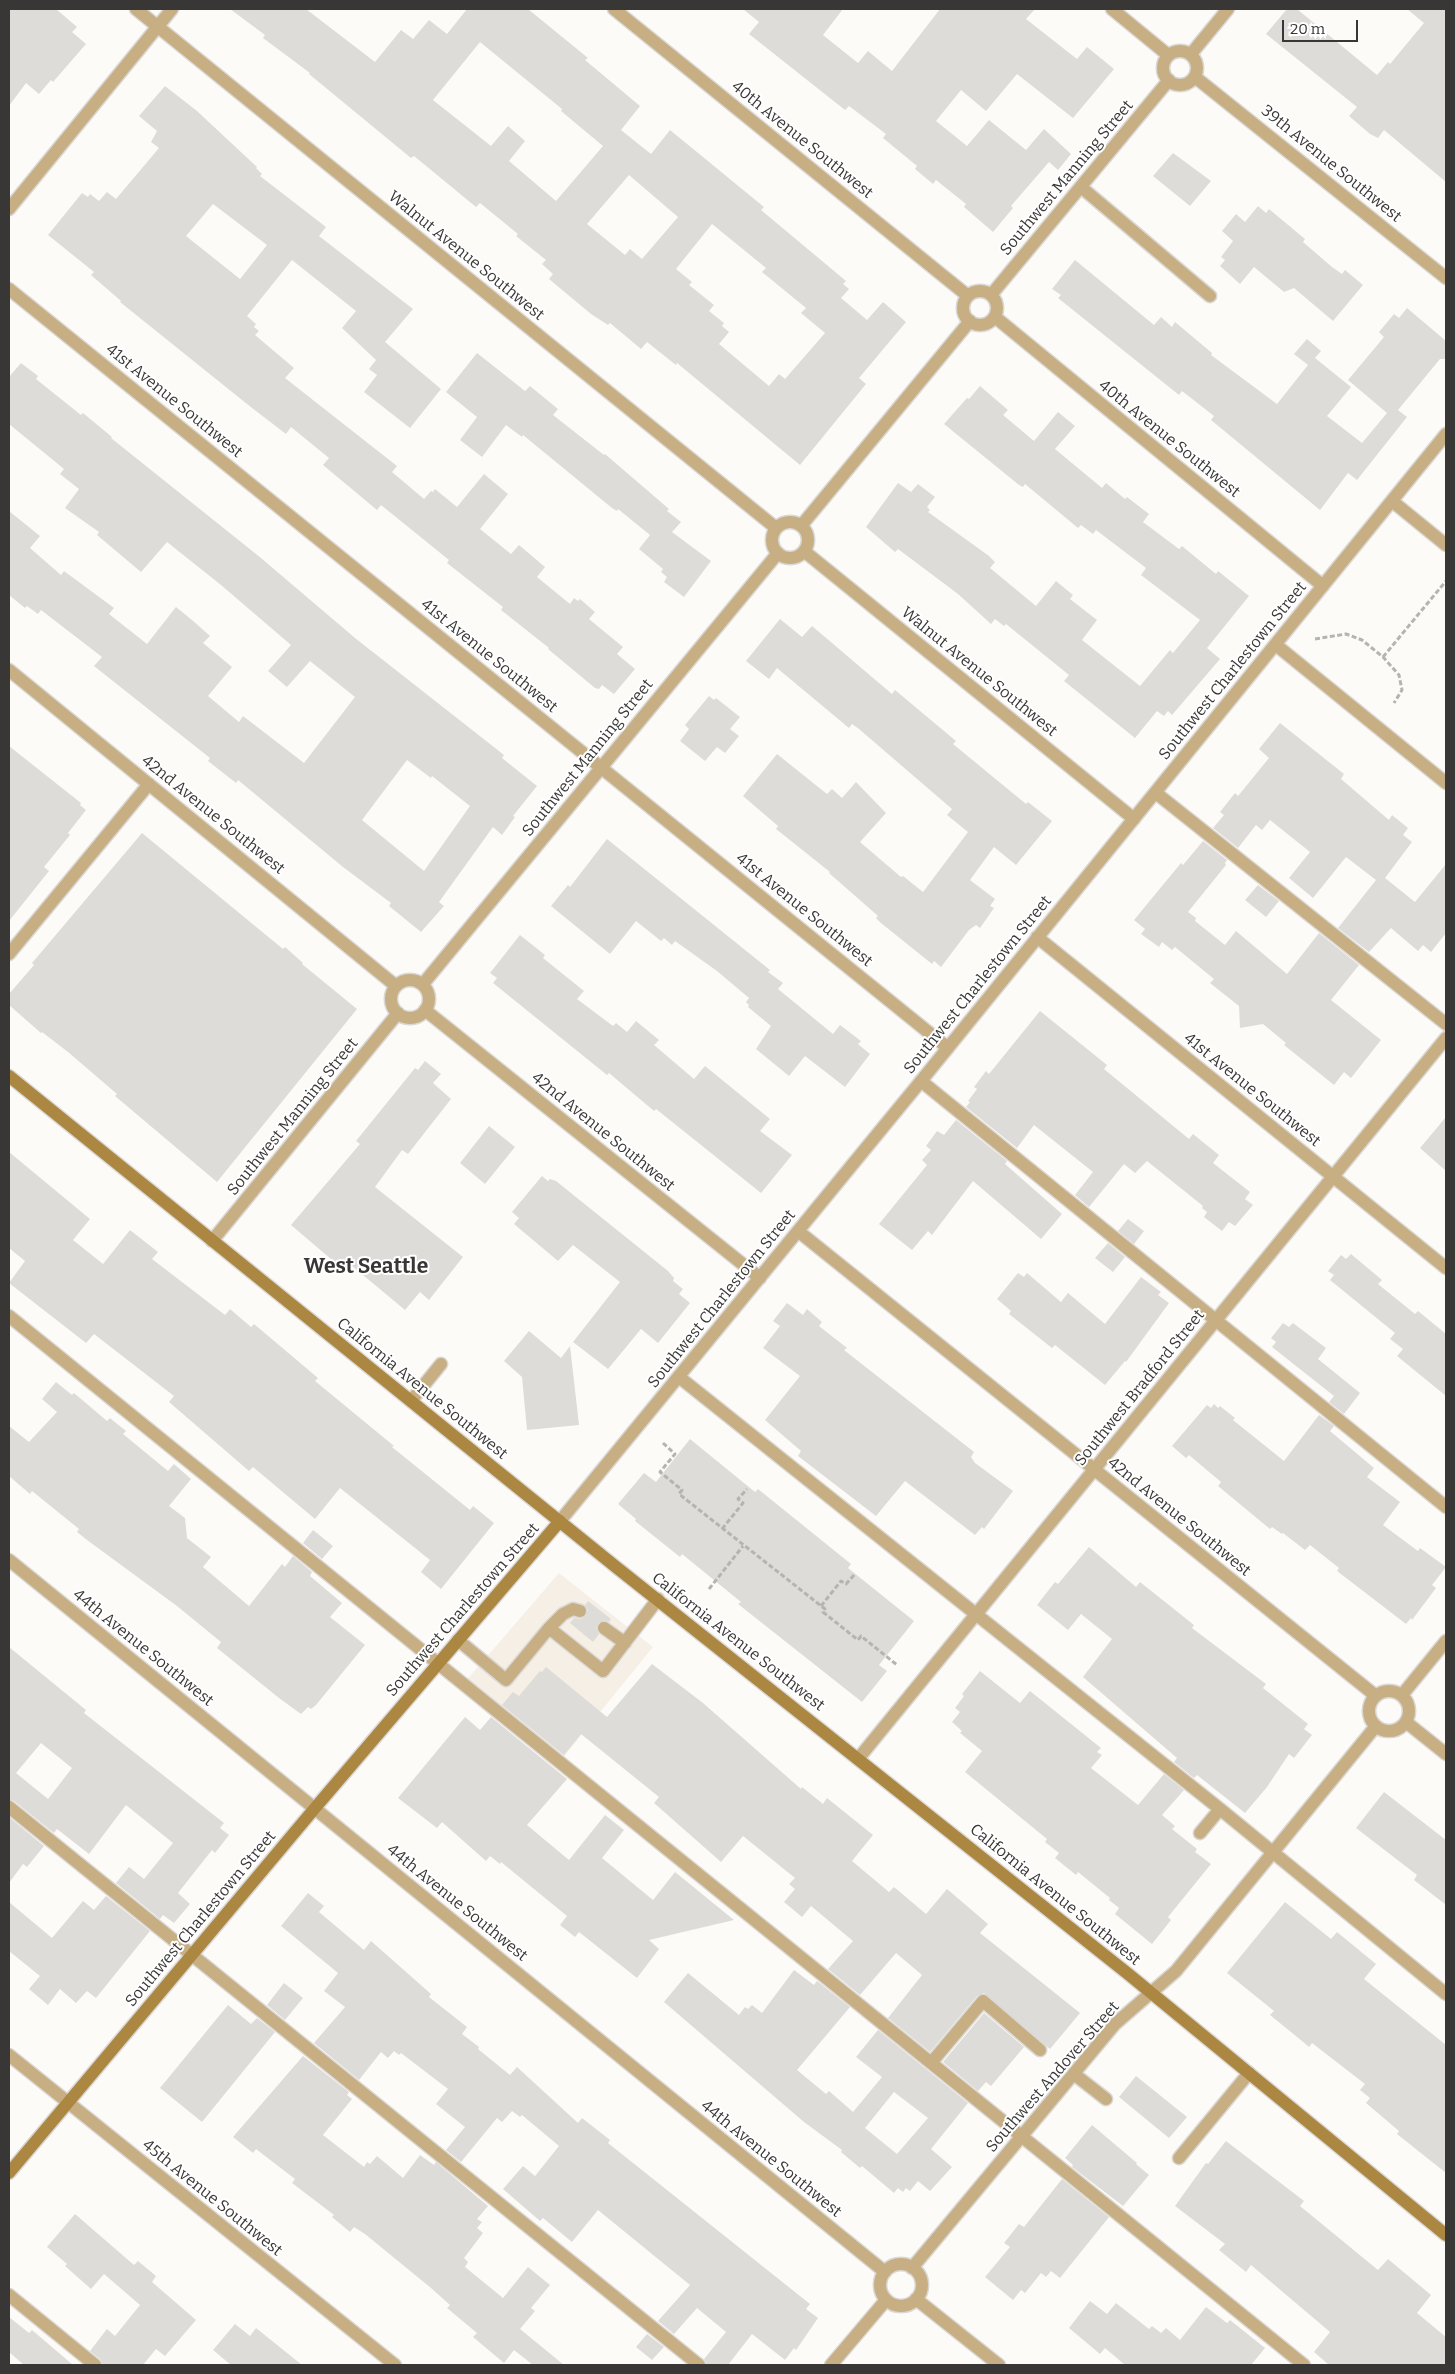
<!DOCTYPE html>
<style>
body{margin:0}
#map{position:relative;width:1455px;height:2374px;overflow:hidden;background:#fdfbf8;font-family:Bitter,serif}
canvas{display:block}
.frame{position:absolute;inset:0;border:10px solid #383736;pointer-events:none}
.scale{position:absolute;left:1282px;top:20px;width:76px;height:22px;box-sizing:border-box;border:2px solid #383736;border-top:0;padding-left:6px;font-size:15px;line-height:18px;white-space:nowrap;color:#383736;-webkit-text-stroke:4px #fff;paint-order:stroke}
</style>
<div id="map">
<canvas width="1455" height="2374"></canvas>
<div class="frame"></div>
<div class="scale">20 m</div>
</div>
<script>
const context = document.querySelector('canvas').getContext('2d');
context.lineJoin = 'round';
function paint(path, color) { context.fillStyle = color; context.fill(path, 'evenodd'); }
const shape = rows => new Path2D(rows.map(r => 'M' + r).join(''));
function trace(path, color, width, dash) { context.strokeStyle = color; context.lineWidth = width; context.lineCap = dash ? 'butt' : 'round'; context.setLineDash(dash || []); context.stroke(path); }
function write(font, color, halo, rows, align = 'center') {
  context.font = font + ' Bitter,serif'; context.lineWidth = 4; context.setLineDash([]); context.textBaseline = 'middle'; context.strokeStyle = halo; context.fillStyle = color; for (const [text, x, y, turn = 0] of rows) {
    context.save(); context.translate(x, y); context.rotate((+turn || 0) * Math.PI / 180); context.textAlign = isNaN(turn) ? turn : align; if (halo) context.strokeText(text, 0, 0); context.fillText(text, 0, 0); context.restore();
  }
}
paint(shape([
 [559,1573,653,1647,562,1759,465,1682]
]), '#f6efe5');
paint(shape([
 [9,9,56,9,77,27,72,32,86,44,53,82,51,80,39,94,26,83,9,106],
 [230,9,306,9,375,62,401,30,413,39,429,20,447,34,467,9,528,9,588,58,585,60,640,106,621,130,651,154,670,130,764,207,761,210,846,281,843,284,849,289,841,298,867,320,883,302,906,322,859,378,866,384,800,465,677,363,676,365,647,342,641,349,610,323,608,325,591,314,549,279,553,274,542,264,546,260,516,236,518,234,480,203,476,207,414,156,411,158,309,74,310,73,263,38,265,35],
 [480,42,562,109,561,111,603,146,556,201,509,161,525,141,508,126,491,146,433,100],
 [629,175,678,217,642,259,630,249,625,255,587,224],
 [712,224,766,268,762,272,806,308,801,313,825,333,785,379,779,374,769,386,719,344,729,332,722,326,724,323,709,311,714,305,689,285,692,282,676,269],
 [743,9,843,9,823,35,858,63,868,51,892,71,940,9,1035,9,1026,19,1077,59,1087,47,1114,69,1073,118,1017,74,986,111,961,90,936,121,967,146,989,120,1026,150,1044,129,1071,154,1058,170,1049,162,1011,206,1013,208,993,232,964,207,966,204,936,180,933,184,915,169,917,166,883,138,886,134,849,106,845,110,749,34,759,22],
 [1287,9,1297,9,1377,75,1388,62,1390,64,1424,23,1407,9,1446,9,1446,182,1384,130,1378,138,1370,134,1349,116,1357,107,1266,34],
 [165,86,197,111,257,167,256,168,262,174,260,176,326,227,319,236,413,309,385,342,441,389,410,428,364,392,377,375,369,369,376,360,342,328,356,311,292,260,247,316,256,324,254,327,259,331,255,335,294,368,285,378,397,466,392,472,424,499,431,491,433,492,435,489,457,507,484,474,508,494,480,529,511,554,519,545,545,567,537,577,570,604,574,598,578,601,580,599,595,612,589,619,623,647,617,654,635,669,614,694,602,685,599,689,595,688,548,649,549,648,501,610,503,607,447,563,449,560,381,505,377,510,323,465,329,458,291,427,286,434,252,408,120,302,121,301,91,275,94,272,48,235,82,193,88,197,90,194,99,201,107,192,116,199,159,148,151,142,157,131,139,116],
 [213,204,267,245,240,279,186,236],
 [1173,153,1211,181,1190,206,1153,176],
 [1258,206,1266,213,1269,209,1305,239,1303,242,1332,267,1342,274,1345,270,1363,285,1333,321,1294,288,1284,292,1254,267,1240,284,1220,266,1225,260,1221,257,1233,241,1222,231,1236,214,1245,222],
 [1075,260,1154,325,1161,317,1172,327,1175,322,1212,353,1211,355,1277,404,1308,365,1294,354,1307,339,1321,351,1315,358,1351,387,1327,416,1362,443,1387,413,1348,380,1384,337,1379,332,1394,314,1399,318,1407,308,1446,341,1446,359,1440,359,1398,410,1407,417,1357,480,1348,473,1320,510,1211,420,1214,416,1182,391,1179,395,1058,298,1061,295,1052,289],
 [477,353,525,391,530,386,558,409,553,415,604,455,605,454,669,509,667,511,681,522,672,532,711,561,684,597,664,582,667,577,661,572,663,569,639,549,650,535,618,509,617,511,612,508,523,435,522,437,506,425,482,457,460,440,477,417,446,392],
 [21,363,38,376,36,379,81,415,83,413,112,437,111,438,261,558,355,638,504,755,502,758,537,786,513,816,515,817,502,835,493,827,439,902,444,906,421,932,389,906,391,903,343,867,238,780,236,783,208,761,210,758,94,666,102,657,41,610,38,614,27,606,25,608,9,595,9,511,40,536,30,548,61,575,64,571,114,608,109,614,147,644,176,607,192,620,210,636,203,643,232,667,208,696,239,722,243,716,304,763,355,697,310,661,287,687,268,671,291,645,221,585,167,542,141,572,97,535,99,532,65,508,79,489,60,474,64,469,9,424,9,377],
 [407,760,431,778,432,776,470,806,424,871,362,820],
 [980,386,1008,410,1003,415,1034,441,1058,412,1075,426,1055,449,1102,488,1106,483,1125,499,1127,497,1149,514,1143,522,1179,549,1182,546,1216,574,1218,571,1249,596,1207,648,1220,659,1172,715,1168,711,1164,716,1157,711,1135,738,1064,681,1069,675,1006,624,1004,626,995,619,991,624,958,594,898,549,895,552,866,527,898,483,911,492,918,484,935,497,927,507,930,510,928,512,989,556,995,562,990,568,1036,606,1056,581,1073,595,1070,599,1097,620,1082,640,1140,686,1170,650,1173,653,1200,620,1141,575,1146,568,1096,530,1093,534,1081,525,1078,528,1025,484,1023,487,1019,485,944,424,967,398,969,399],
 [780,619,802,637,812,626,892,694,895,690,956,741,953,744,1026,804,1028,802,1052,821,1016,865,994,847,970,880,995,899,990,906,994,908,980,928,976,925,969,930,941,967,934,961,932,964,881,923,876,918,878,916,829,873,830,872,776,829,778,826,743,796,777,754,827,794,832,789,842,798,856,782,886,813,860,842,901,877,903,876,923,892,968,832,947,815,952,809,859,729,852,724,849,728,777,668,769,679,746,661],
 [709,696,714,700,716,698,740,717,730,729,739,736,725,753,717,747,705,761,680,741,689,729,685,725],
 [1280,723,1344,774,1341,779,1389,820,1392,815,1408,828,1403,835,1412,842,1385,878,1415,902,1446,864,1446,933,1431,952,1423,945,1418,951,1391,928,1369,952,1338,928,1376,880,1346,857,1313,898,1289,878,1310,852,1270,820,1262,830,1256,825,1238,848,1213,828,1224,815,1220,812,1235,793,1238,796,1269,758,1259,749],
 [9,746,81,803,80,805,86,810,68,833,70,835,44,867,49,871,9,921],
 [142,833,283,949,285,947,303,963,302,964,357,1009,217,1182,115,1096,117,1094,68,1052,42,1032,41,1033,9,1005,9,994,34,965,32,963],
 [607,839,770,970,768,972,783,983,778,989,833,1034,840,1025,861,1041,858,1044,870,1054,845,1087,805,1056,789,1076,756,1049,771,1026,748,1007,749,1005,746,1002,749,998,717,971,675,941,672,945,664,938,661,941,636,921,610,954,551,906,568,885,570,887],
 [1203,841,1227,860,1225,863,1226,865,1188,912,1196,918,1195,921,1225,945,1236,931,1287,974,1319,933,1359,965,1331,1000,1381,1040,1351,1078,1344,1072,1334,1085,1284,1045,1286,1043,1263,1024,1240,1028,1239,1006,1210,983,1214,979,1175,947,1172,950,1162,942,1159,947,1141,934,1145,929,1134,920,1181,863,1183,865],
 [1258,885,1279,901,1266,917,1245,900],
 [520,935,545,955,543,958,584,991,577,999,613,1026,616,1023,627,1032,636,1021,659,1040,654,1045,694,1079,705,1066,770,1119,760,1131,792,1155,761,1193,656,1109,654,1111,609,1073,607,1075,493,983,497,978,490,973],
 [1040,1011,1107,1065,1104,1069,1189,1139,1193,1134,1219,1155,1213,1163,1250,1192,1245,1199,1253,1205,1235,1226,1229,1222,1222,1231,1204,1217,1207,1212,1202,1208,1203,1206,1147,1161,1135,1173,1124,1164,1089,1207,1075,1195,1093,1172,1034,1125,1017,1148,966,1107,970,1102,968,1101,977,1089,974,1087,986,1071,989,1074],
 [425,1061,441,1074,433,1083,451,1099,408,1154,402,1150,375,1187,463,1257,429,1300,420,1292,405,1310,351,1265,345,1271,291,1225,360,1144,356,1141,415,1068,418,1070],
 [1446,1117,1446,1171,1420,1148],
 [956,1120,1007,1161,1005,1164,1062,1214,1041,1239,973,1181,932,1235,928,1231,912,1250,879,1224,927,1165,922,1160,931,1150,926,1146,937,1131,944,1135],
 [489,1126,515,1147,485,1184,460,1163],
 [9,1152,90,1219,73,1240,103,1264,130,1230,158,1252,152,1259,225,1315,230,1309,251,1327,254,1324,318,1378,315,1381,394,1446,392,1447,470,1510,473,1506,494,1523,441,1589,421,1572,430,1560,340,1488,315,1519,253,1467,249,1471,169,1402,174,1396,94,1334,86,1343,9,1283,25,1261,9,1248],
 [542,1176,548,1181,550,1179,556,1181,668,1271,674,1278,673,1281,683,1289,679,1294,690,1303,658,1343,641,1329,608,1369,573,1342,620,1282,573,1245,558,1261,514,1224,519,1218,512,1212],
 [1128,1219,1144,1231,1134,1244,1118,1231],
 [1108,1243,1125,1257,1113,1272,1095,1258],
 [1351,1254,1382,1280,1378,1284,1415,1314,1418,1311,1446,1334,1446,1396,1397,1356,1403,1349,1390,1339,1395,1333,1330,1280,1334,1275,1328,1271,1341,1255,1346,1259],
 [1018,1273,1024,1277,1027,1273,1061,1302,1068,1293,1105,1324,1141,1277,1161,1292,1158,1295,1169,1303,1126,1362,1125,1361,1105,1385,1055,1345,1052,1348,1009,1314,1011,1311,997,1299],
 [787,1303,803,1315,807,1309,822,1322,819,1326,847,1348,844,1350,974,1452,971,1457,975,1463,1013,1491,984,1529,982,1527,975,1535,905,1481,876,1516,798,1456,801,1451,765,1420,800,1376,763,1348,780,1326,773,1321],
 [1283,1323,1289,1327,1293,1323,1326,1348,1318,1359,1360,1393,1344,1414,1329,1402,1334,1396,1272,1347,1276,1342,1271,1338],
 [529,1331,561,1358,570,1346,579,1425,527,1430,522,1377,504,1361],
 [56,1382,72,1395,74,1393,107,1421,110,1418,126,1431,123,1434,168,1471,174,1464,191,1479,169,1506,185,1518,187,1538,211,1557,203,1567,249,1606,282,1564,285,1567,293,1556,312,1572,310,1576,342,1603,330,1617,365,1645,316,1705,311,1709,308,1707,301,1714,279,1698,217,1648,221,1642,177,1606,87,1540,77,1532,79,1529,32,1491,30,1494,9,1476,9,1426,29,1442,57,1412,42,1399],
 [1214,1404,1218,1408,1220,1406,1235,1418,1233,1420,1284,1461,1319,1415,1334,1426,1330,1431,1374,1468,1367,1477,1400,1502,1383,1525,1418,1551,1420,1548,1446,1567,1432,1585,1436,1588,1412,1620,1411,1618,1406,1624,1337,1571,1339,1568,1310,1545,1305,1550,1283,1533,1282,1534,1272,1527,1270,1529,1218,1486,1221,1482,1189,1455,1186,1458,1172,1446,1207,1405,1211,1408],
 [690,1439,755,1492,758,1489,851,1564,848,1568,914,1621,879,1665,887,1671,862,1702,738,1604,741,1602,682,1554,680,1557,635,1521,636,1519,618,1504,644,1473,656,1482],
 [313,1530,333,1546,322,1559,303,1543],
 [1089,1547,1136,1587,1140,1582,1194,1625,1192,1628,1266,1684,1263,1688,1308,1724,1304,1729,1312,1735,1294,1758,1289,1754,1267,1787,1245,1813,1197,1775,1194,1778,1174,1762,1177,1758,1083,1677,1112,1639,1081,1614,1068,1630,1037,1605,1055,1582,1058,1584],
 [588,1601,611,1619,609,1622,604,1620,598,1623,596,1628,599,1634,593,1642,570,1623,574,1618,581,1619,586,1616,588,1610,585,1605],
 [9,1647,86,1710,84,1713,224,1823,220,1828,229,1835,215,1853,212,1850,178,1893,190,1904,174,1923,163,1915,160,1919,116,1883,129,1867,144,1879,173,1843,126,1805,89,1854,57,1829,54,1833,14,1801,9,1799],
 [41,1743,72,1768,48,1799,16,1773],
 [652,1664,703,1703,801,1789,802,1787,823,1804,827,1798,873,1835,852,1861,889,1892,894,1887,926,1914,947,1889,988,1924,980,1933,1080,2013,1050,2049,984,1993,977,1996,930,2052,888,2018,922,1975,896,1953,860,1995,828,1969,853,1941,811,1906,802,1917,784,1902,795,1889,789,1884,795,1878,743,1836,721,1862,654,1803,659,1797,581,1734,564,1755,502,1705,513,1692,519,1696,540,1671,542,1672,546,1667,607,1717],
 [980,1671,1020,1703,1030,1691,1101,1748,1097,1752,1102,1755,1091,1768,1138,1805,1164,1774,1184,1790,1162,1815,1175,1826,1172,1829,1197,1849,1195,1852,1211,1864,1168,1917,1171,1920,1152,1944,1115,1914,1119,1908,1109,1900,1110,1898,1078,1872,1076,1875,1055,1858,1059,1853,1045,1842,1047,1839,965,1772,982,1751,960,1733,962,1731,952,1722,960,1712,955,1708,964,1696,962,1694],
 [465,1717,480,1730,491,1717,567,1779,527,1825,569,1860,605,1815,624,1830,602,1858,653,1900,675,1872,734,1920,649,1940,659,1949,637,1978,579,1932,575,1937,560,1925,567,1916,501,1862,500,1864,490,1856,486,1861,442,1822,437,1828,398,1798],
 [1384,1792,1446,1840,1446,1905,1414,1880,1417,1875,1356,1828],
 [9,1817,44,1846,27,1867,23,1864,9,1883],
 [308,1893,324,1906,319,1912,364,1950,371,1941,431,1994,429,1997,467,2027,462,2034,479,2047,478,2049,510,2075,517,2067,578,2123,582,2118,610,2140,608,2143,810,2304,806,2309,818,2318,796,2350,794,2348,785,2360,752,2334,728,2365,707,2365,704,2359,726,2332,697,2308,674,2334,658,2321,690,2285,598,2210,572,2242,543,2218,540,2221,503,2189,523,2166,535,2176,559,2146,522,2115,520,2117,512,2111,502,2122,497,2118,461,2162,446,2150,465,2127,436,2104,448,2089,401,2053,399,2055,394,2051,388,2058,381,2052,359,2080,314,2043,345,2007,324,1991,338,1973,281,1926],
 [106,1896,150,1931,96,1998,87,1991,76,2003,60,1989,48,2005,29,1989,40,1976,9,1951,9,1902,52,1938,83,1901,94,1910],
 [1285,1902,1331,1939,1337,1932,1376,1964,1364,1979,1446,2045,1446,2173,1397,2134,1399,2131,1366,2103,1370,2098,1360,2090,1365,2084,1312,2043,1309,2047,1302,2041,1270,2015,1274,2011,1227,1973],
 [794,1970,814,1985,817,1981,850,2007,797,2070,826,2094,829,2091,853,2112,882,2077,856,2057,878,2030,968,2103,931,2149,952,2167,930,2191,918,2181,910,2191,906,2188,903,2192,898,2188,894,2193,862,2166,860,2168,841,2152,842,2150,804,2122,664,2002,688,1973,739,2015,745,2007,748,2009,752,2005,762,2013],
 [894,2092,928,2118,897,2154,865,2128],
 [284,1983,303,1998,285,2020,267,2005],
 [228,2005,251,2024,257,2018,275,2032,202,2122,160,2088],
 [984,2013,1024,2047,991,2086,986,2082,978,2091,943,2062],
 [303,2056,349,2092,347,2095,352,2099,323,2135,364,2167,367,2162,370,2164,377,2156,403,2178,420,2155,434,2165,436,2162,488,2206,477,2219,482,2222,477,2228,483,2233,464,2258,468,2262,465,2267,503,2298,528,2267,550,2285,531,2308,535,2311,520,2329,564,2365,533,2365,514,2350,504,2363,473,2337,477,2333,447,2308,450,2305,431,2288,365,2234,354,2227,350,2232,332,2217,334,2215,292,2183,295,2179,256,2149,253,2153,233,2137],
 [1136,2076,1187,2117,1169,2138,1119,2097],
 [1092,2125,1137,2163,1136,2164,1149,2175,1123,2206,1072,2167,1073,2165,1065,2158],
 [1226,2141,1304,2201,1300,2206,1378,2270,1388,2259,1431,2295,1417,2313,1446,2337,1446,2365,1329,2365,1314,2352,1330,2332,1251,2265,1246,2272,1219,2250,1225,2244,1175,2206,1206,2163,1208,2164],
 [1062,2179,1109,2217,1060,2278,1051,2271,1046,2277,1041,2273,1025,2293,1021,2290,1013,2300,985,2277,1010,2247,1004,2243,1019,2224,1024,2227],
 [75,2214,134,2265,138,2261,156,2276,152,2282,196,2320,165,2356,156,2349,143,2365,103,2365,100,2359,90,2351,107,2329,115,2336,140,2305,104,2274,91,2289,65,2266,67,2264,47,2247],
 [1090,2301,1107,2314,1116,2303,1149,2329,1152,2326,1161,2333,1166,2328,1180,2340,1206,2307,1227,2323,1230,2320,1265,2348,1251,2365,1125,2365,1105,2348,1100,2354,1069,2328],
 [9,2317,29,2333,32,2330,73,2365,24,2365,9,2352],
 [235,2324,250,2336,256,2328,302,2365,231,2365,213,2350],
 [647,2334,664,2347,652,2360,636,2347]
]), '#dedcd8');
const lane = shape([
 [1081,187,1210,296],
 [1392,501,1446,545],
 [1156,793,1446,1024],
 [921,1081,1446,1507],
 [9,1316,1304,2365],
 [679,1377,1220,1809,1446,1994],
 [411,1401,441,1364],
 [549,1628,563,1614,573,1609,580,1611],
 [604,1628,625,1643],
 [458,1640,506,1680,549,1628,603,1671,658,1599],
 [9,1807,699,2365],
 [1200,1833,1220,1809],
 [931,2063,983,2001,1040,2050],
 [1074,2074,1106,2099],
 [1179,2158,1249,2073],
 [9,2295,95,2365]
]);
const street = shape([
 [136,9,776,528],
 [614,9,968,296],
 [1112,9,1168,55],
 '1163 68a17 17 0 1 1 34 0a17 17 0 1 1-34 0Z',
 [1191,54,1228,9],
 [1195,77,1446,278],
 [9,209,172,9],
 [9,289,948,1048],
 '963 308a17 17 0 1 1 34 0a17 17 0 1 1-34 0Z',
 [991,295,1169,80],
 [995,317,1323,586],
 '772 540a18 18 0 1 1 36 0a18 18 0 1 1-36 0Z',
 [801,526,970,321],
 [804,551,1134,819],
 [1276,645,1446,783],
 [9,670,396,986],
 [1037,937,1446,1268],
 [9,954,149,784],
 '391 999a19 19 0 1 1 38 0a19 19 0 1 1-38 0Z',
 [423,984,778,553],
 [425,1010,760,1278],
 [798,1231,1376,1696],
 [212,1241,398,1013],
 [560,1521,921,1081,1446,434],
 [9,1560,885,2272],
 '1369 1711a20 20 0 1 1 40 0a20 20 0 1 1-40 0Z',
 [1402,1695,1446,1641],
 [1406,1722,1446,1754],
 [858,1759,1446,1038],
 [9,2055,395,2365],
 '880 2285a21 21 0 1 1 42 0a21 21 0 1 1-42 0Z',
 [912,2268,1115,2024,1176,1971,1376,1726],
 [916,2299,999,2365],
 [831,2365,886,2300]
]);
const secondary = shape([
 [9,1076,616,1567,1127,1973,1446,2235],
 [9,2173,315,1808,560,1521]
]);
trace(lane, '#dad8d5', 15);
trace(street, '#dad8d5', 15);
trace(secondary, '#dad8d5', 15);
trace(shape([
 [1315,639,1346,634,1362,640,1383,657,1399,675,1402,690,1394,703],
 [1383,657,1446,581],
 [663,1443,675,1454,660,1472,682,1490,679,1494,825,1609,823,1612,858,1640,861,1636,897,1665],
 [722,1529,743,1503,738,1499,747,1489],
 [709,1589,743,1546],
 [821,1606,841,1581,846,1584,854,1575]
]), '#b5b4b1', 3, [5, 2.5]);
trace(lane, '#c7ae83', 12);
trace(street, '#c7ae83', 12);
trace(secondary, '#ac8742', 12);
write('16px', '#383736', '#fff', [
 ["40th Avenue Southwest",802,140,39],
 ["39th Avenue Southwest",1331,164,39],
 ["Southwest Manning Street",1067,178,-50],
 ["Walnut Avenue Southwest",466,256,39],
 ["41st Avenue Southwest",174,401,39],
 ["40th Avenue Southwest",1169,439,39],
 ["41st Avenue Southwest",489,656,39],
 ["Southwest Charlestown Street",1233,671,-51],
 ["Walnut Avenue Southwest",979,672,39],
 ["Southwest Manning Street",588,758,-51],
 ["42nd Avenue Southwest",213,815,39],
 ["41st Avenue Southwest",804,910,39],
 ["Southwest Charlestown Street",978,985,-51],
 ["41st Avenue Southwest",1252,1090,39],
 ["Southwest Manning Street",293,1117,-51],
 ["42nd Avenue Southwest",603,1132,39],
 ["Southwest Charlestown Street",722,1299,-51],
 ["Southwest Bradford Street",1140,1388,-51],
 ["California Avenue Southwest",422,1389,39],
 ["42nd Avenue Southwest",1179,1517,39],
 ["Southwest Charlestown Street",463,1610,-49],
 ["California Avenue Southwest",738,1642,38],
 ["44th Avenue Southwest",143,1648,39],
 ["California Avenue Southwest",1055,1895,39],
 ["44th Avenue Southwest",457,1903,39],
 ["Southwest Charlestown Street",201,1919,-50],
 ["Southwest Andover Street",1053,2077,-49],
 ["44th Avenue Southwest",771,2159,39],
 ["45th Avenue Southwest",212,2198,39]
]);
write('bold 21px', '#383736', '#fff', [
 ["West Seattle",366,1267]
]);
</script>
